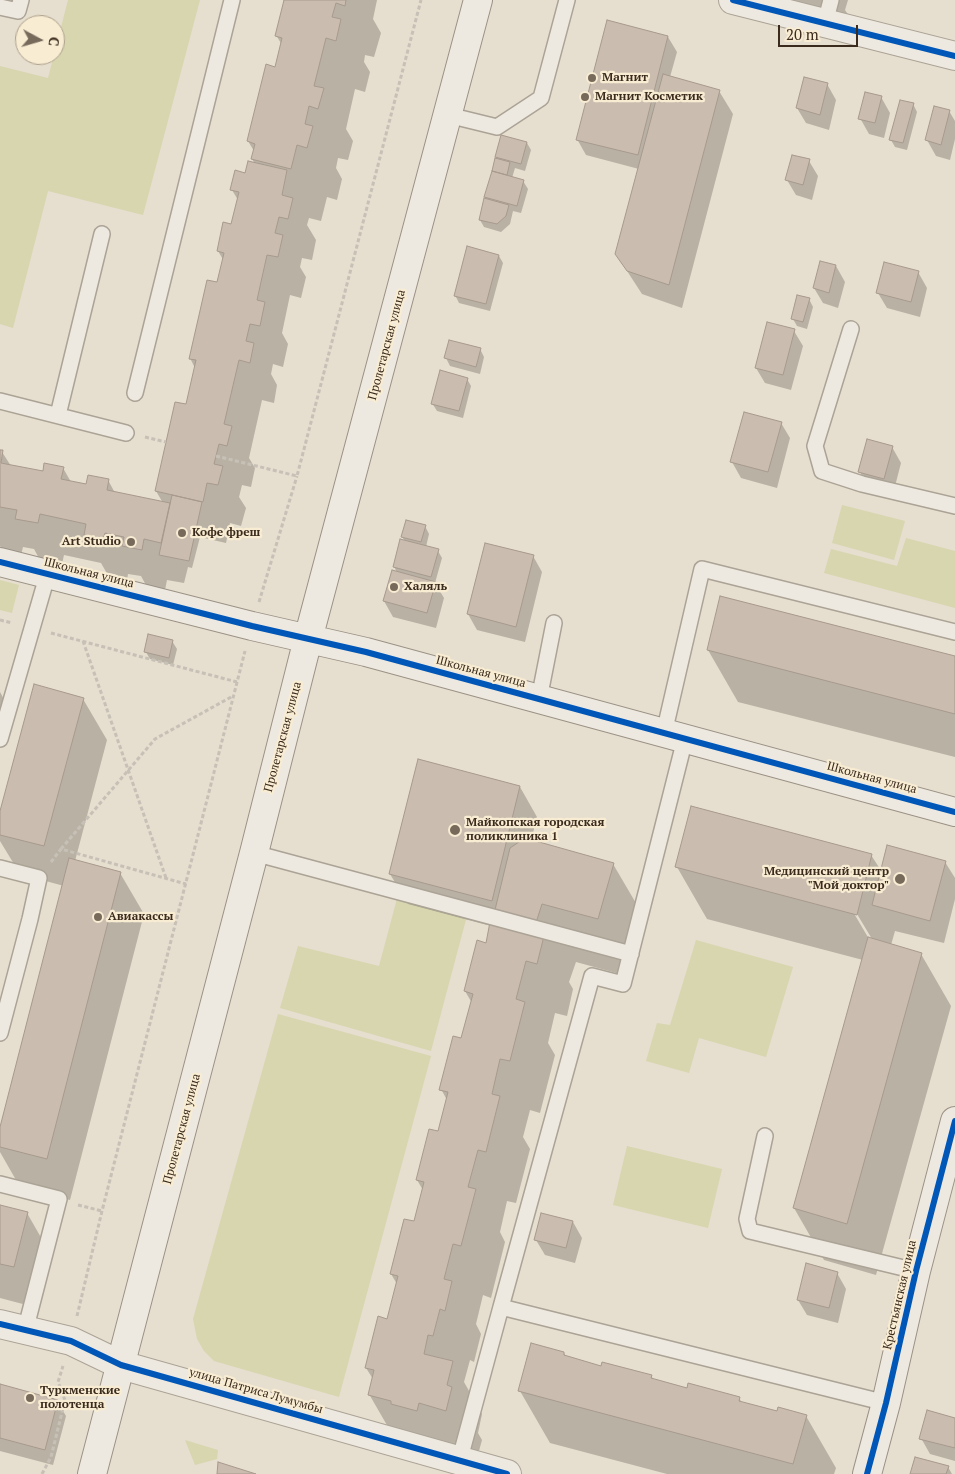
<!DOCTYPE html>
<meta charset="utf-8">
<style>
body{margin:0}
#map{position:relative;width:955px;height:1474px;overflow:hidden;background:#e6dece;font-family:"PT Serif",serif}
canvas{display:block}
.north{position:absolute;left:15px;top:15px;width:50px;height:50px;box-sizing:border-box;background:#f8ecd3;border:1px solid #ac9f8a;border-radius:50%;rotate:96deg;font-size:14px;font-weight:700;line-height:20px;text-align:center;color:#3b2b1d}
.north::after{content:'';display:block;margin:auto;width:18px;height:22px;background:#776a5b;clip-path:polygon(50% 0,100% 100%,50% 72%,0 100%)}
.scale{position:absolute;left:778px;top:25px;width:80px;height:22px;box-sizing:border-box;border:2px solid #3b2b1d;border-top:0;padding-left:6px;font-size:15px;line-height:18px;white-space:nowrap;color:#3b2b1d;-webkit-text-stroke:4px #f8ecd3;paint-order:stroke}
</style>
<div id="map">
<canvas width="955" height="1474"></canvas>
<div class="north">С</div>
<div class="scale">20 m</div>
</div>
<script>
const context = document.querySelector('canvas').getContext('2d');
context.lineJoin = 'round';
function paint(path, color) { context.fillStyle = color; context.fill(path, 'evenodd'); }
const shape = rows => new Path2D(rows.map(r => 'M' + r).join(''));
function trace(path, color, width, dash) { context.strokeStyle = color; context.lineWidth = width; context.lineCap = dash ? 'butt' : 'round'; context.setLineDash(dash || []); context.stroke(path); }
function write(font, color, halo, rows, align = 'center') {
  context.font = font + ' "PT Serif",serif'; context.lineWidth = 4.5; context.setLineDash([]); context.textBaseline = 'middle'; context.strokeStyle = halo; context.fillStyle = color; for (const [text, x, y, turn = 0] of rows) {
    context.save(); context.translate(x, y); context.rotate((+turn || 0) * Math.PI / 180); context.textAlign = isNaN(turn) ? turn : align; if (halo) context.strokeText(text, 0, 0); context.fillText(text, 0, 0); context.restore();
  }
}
paint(shape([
 [68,0,200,0,143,215,48,191,13,328,0,324,0,66,48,78],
 [842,505,905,521,894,560,832,543],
 [906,538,955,551,955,608,824,573,831,549,897,566],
 [0,580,19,585,12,613,0,610],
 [398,895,468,912,431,1051,280,1008,298,946,379,966],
 [696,940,793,967,766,1057,699,1038,689,1073,646,1061,657,1023,670,1025],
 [278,1014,431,1056,339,1397,214,1361,204,1351,197,1339,193,1319],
 [627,1146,722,1169,708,1228,613,1205],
 [185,1440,218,1450,217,1459,195,1465]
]), '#d7d6af');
paint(shape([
 [285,0,377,0,373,19,381,33,374,57,365,55,364,62,370,72,365,92,355,89,346,129,353,141,348,160,338,158,336,168,342,179,337,200,327,197,321,221,309,218,307,225,316,240,312,260,302,258,300,267,306,277,301,298,290,295,282,333,288,344,283,367,273,364,271,374,277,385,274,403,262,400,249,458,255,468,251,487,242,485,239,497,246,508,241,526,230,523,226,543,200,537,192,568,188,567,184,583,167,580,165,590,147,587,141,576,128,574,127,580,109,577,101,563,64,555,62,564,40,560,34,549,23,547,21,555,3,551,0,546,0,451,2,452,11,466,44,473,63,468,71,482,87,485,108,480,115,493,163,503,156,491,187,406,195,368,190,358,218,283,224,261,218,251,232,226,238,200,232,190,255,164,252,159,254,151,248,141,276,68,282,45,276,35],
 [756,0,848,0,845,10,849,16,814,29,812,37,792,32,787,24],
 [668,37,677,52,670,77,719,91,733,114,682,308,642,294,616,254,639,169,586,155,577,139],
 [827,84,836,100,829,130,806,123,797,108],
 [881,97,890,113,884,138,869,134,860,118],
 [913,104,917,112,907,150,895,147,891,140],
 [949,111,955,121,955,139,950,160,936,156,927,140],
 [502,137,527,143,531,150,525,171,515,168,512,178,523,181,528,189,521,213,513,211,510,224,501,232,484,227,480,220],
 [809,161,818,176,812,200,796,195,787,180],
 [499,256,503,263,490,311,459,303,455,295],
 [836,266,845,282,838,308,823,303,814,288],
 [918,272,927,288,920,317,887,308,878,293],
 [809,299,813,307,807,329,797,326,793,319],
 [794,331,803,346,791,390,765,383,756,368],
 [480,349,484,357,480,374,450,366,446,358],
 [467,379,471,386,463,418,437,411,432,403],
 [781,423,790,438,777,488,741,478,732,462],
 [892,447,901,463,893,494,869,488,860,472],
 [425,526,429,534,426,547,438,551,442,558,435,583,444,598,436,628,393,617,384,601,397,573,394,566,405,542,402,536],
 [533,556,542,572,525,642,477,630,468,614],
 [172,641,177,649,173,665,150,659,146,652],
 [708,650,955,658,955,757,738,702],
 [0,692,8,707,0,738],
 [83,699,107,740,75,861,120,873,144,914,70,1200,20,1187,0,1152,0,1131,64,886,20,874,0,841,0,817],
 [520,787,537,817,531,841,613,864,647,922,631,977,576,962,569,982,573,989,567,1016,555,1013,548,1043,555,1055,540,1113,530,1110,523,1137,530,1149,516,1203,507,1201,500,1232,505,1242,491,1298,483,1295,476,1324,481,1334,474,1362,470,1360,464,1382,482,1414,478,1433,482,1440,476,1462,399,1446,369,1394,373,1379,366,1368,388,1320,397,1284,391,1274,415,1223,423,1190,417,1180,439,1133,447,1100,441,1089,462,1039,472,1003,465,991,487,944,491,926,408,904,390,874],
 [871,855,882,872,945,862,955,878,955,899,944,943,895,931,891,945,921,954,951,1006,876,1275,824,1260,794,1208,863,960,707,919,677,867],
 [854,909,872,939,869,939,852,910],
 [0,1206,27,1213,51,1255,38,1308,0,1298],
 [573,1222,582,1238,575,1263,545,1255,536,1240],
 [837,1273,846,1289,838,1323,807,1315,798,1300],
 [564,1353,566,1357,602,1367,651,1376,654,1380,688,1389,739,1398,742,1403,778,1413,806,1416,836,1468,834,1474,667,1474,550,1443,520,1391],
 [0,1386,57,1401,66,1416,53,1465,0,1451],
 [955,1419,955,1461,930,1454,921,1438],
 [948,1467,952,1474,911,1474]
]), '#0003');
const building = shape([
 [284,0,346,0,345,6,336,3,332,17,341,19,336,41,326,38,314,86,324,88,318,109,309,106,305,124,313,126,307,148,297,145,291,169,251,159,255,144,247,141,266,64,275,67,282,38,275,36,284,0],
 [607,20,668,36,638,155,576,140,607,20],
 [663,74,720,90,669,285,627,271,615,254,663,74],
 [804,77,828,83,820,115,796,108,804,77],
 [865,92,882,96,875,123,858,119,865,92],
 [900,100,914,103,903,143,889,140,900,100],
 [934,106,950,110,941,145,925,140,934,106],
 [501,135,527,142,521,164,495,157,501,135],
 [792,155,810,159,803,185,785,180,792,155],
 [495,158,510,162,507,175,492,171,495,158],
 [248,161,287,170,282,195,293,198,288,219,279,217,275,233,283,235,278,257,267,255,257,300,265,302,260,326,250,324,246,341,254,343,250,363,239,360,224,424,232,426,227,446,219,444,214,464,223,466,218,485,207,483,203,502,155,491,175,402,186,404,196,360,189,359,207,280,217,282,224,253,217,251,223,222,231,224,239,192,230,190,235,170,245,173,248,161],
 [492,171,524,180,517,206,484,197,492,171],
 [484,198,509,205,506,216,497,224,479,220,484,198],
 [467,246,499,255,486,304,454,296,467,246],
 [820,261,836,265,829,293,813,288,820,261],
 [884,262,919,271,911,302,876,293,884,262],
 [797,295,810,298,803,322,791,319,797,295],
 [767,322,795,329,783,375,755,368,767,322],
 [449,340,481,348,476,367,444,358,449,340],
 [440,370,468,378,459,411,431,404,440,370],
 [744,412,782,422,768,472,730,462,744,412],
 [867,439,893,446,884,479,858,472,867,439],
 [0,450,3,450,1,463,43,471,44,463,64,467,61,479,86,484,88,475,109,479,107,490,170,503,161,543,144,539,142,550,122,546,124,537,105,533,103,539,84,535,86,524,40,514,38,523,15,519,17,510,0,507,0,450],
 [172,495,202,502,189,561,159,555,172,495],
 [406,520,426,525,421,542,401,537,406,520],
 [400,539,439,549,431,577,393,567,400,539],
 [485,543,534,555,516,627,467,614,485,543],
 [392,570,436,582,427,613,383,601,392,570],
 [720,596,955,656,955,714,707,650,720,596],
 [148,634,173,640,169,658,144,652,148,634],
 [34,684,84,698,44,846,0,835,0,811,34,684],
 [418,759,520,786,492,901,389,874,418,759],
 [691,806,872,854,857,915,675,867,691,806],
 [525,838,614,863,598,919,542,904,535,926,494,914,510,848,525,838],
 [887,845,946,861,930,921,872,905,887,845],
 [69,858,121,872,47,1159,0,1147,0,1127,69,858],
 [490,922,544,936,537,964,526,961,516,999,525,1002,510,1061,500,1059,492,1094,500,1096,486,1152,478,1150,468,1187,476,1189,461,1246,453,1244,444,1279,452,1281,445,1311,440,1309,433,1336,428,1335,424,1354,453,1361,447,1385,452,1387,446,1411,419,1403,417,1411,391,1404,391,1401,368,1395,374,1370,365,1368,378,1316,387,1319,398,1276,390,1274,404,1219,414,1221,424,1182,416,1180,429,1129,438,1131,448,1092,439,1090,453,1036,461,1038,473,994,464,991,477,940,486,943,490,922],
 [868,937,922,953,847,1224,793,1208,868,937],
 [0,1205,28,1212,14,1267,0,1264,0,1205],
 [541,1213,573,1221,566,1248,534,1240,541,1213],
 [806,1263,838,1272,829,1308,797,1300,806,1263],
 [531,1343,564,1352,564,1355,601,1366,602,1362,652,1375,651,1378,687,1388,688,1383,740,1397,739,1401,777,1411,778,1407,807,1415,793,1464,518,1391,531,1343],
 [0,1384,58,1400,45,1450,0,1438,0,1384],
 [927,1410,955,1418,955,1448,919,1439,927,1410],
 [915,1457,949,1466,946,1474,910,1474,915,1457],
 [218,1462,256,1474,217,1474,218,1462]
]);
paint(building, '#cabcae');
trace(building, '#a7998d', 1);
const lane = shape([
 [0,7,18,11,21,0],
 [825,23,831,0],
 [448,115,497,127,541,98,567,0],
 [851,329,815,446,822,471,862,484,955,506],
 [135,393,232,0],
 [0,401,126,433],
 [58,415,102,234],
 [539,699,554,623],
 [664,733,702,569,955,632],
 [0,739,48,573],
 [254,853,631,954],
 [0,868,39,878,30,919,0,1033],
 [765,1136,747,1219,750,1231,916,1271],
 [0,1184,59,1199,25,1331],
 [501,1307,592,976,623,984,685,739],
 [459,1462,501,1307,886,1403]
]);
const street = shape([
 [733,0,955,56],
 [0,1324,71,1341,121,1365,507,1474]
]);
const secondary = shape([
 [0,562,252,626,366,652,955,812],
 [92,1474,254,853,308,639,478,0],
 [867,1474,886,1403,916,1271,955,1121]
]);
trace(lane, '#aba396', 18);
trace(street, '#aba396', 30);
trace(secondary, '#9b9286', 30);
trace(shape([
 [145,437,166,442],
 [216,456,297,476,421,0],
 [259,602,297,476],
 [0,620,12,623],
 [51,633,237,682],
 [83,641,166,878],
 [61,849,155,739,233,696],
 [51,862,61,849,186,884],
 [78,1205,102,1211],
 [77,1316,102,1211,245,651],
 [42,1474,51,1457,65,1400,58,1382,63,1366]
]), '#c7c0b6', 3, [4, 2.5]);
trace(lane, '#eee9e0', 15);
trace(street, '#eee9e0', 28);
trace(secondary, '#eee9e0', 28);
trace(shape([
 [733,0,955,56],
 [0,562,252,626,366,652,955,812],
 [0,1324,71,1341,121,1365,507,1474],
 [867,1474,886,1403,916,1271,955,1121]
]), '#0057b8', 6);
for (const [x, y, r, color] of [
 [592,78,5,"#776a5b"],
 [585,97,5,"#776a5b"],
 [182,533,5,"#776a5b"],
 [131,542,5,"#776a5b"],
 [394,587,5,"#776a5b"],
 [455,830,6,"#776a5b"],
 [900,879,6,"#776a5b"],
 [98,917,5,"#776a5b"],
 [30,1398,5,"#776a5b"]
]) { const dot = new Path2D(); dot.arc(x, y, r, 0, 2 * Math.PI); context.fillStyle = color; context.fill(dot); trace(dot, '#f8ecd3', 2); }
write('bold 12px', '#3b2b1d', '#f8ecd3', [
 ["Магнит",602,78],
 ["Магнит Косметик",595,97],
 ["Кофе фреш",192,533],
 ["Art Studio",121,542,"right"],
 ["Халяль",404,587],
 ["Майкопская городская",466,823],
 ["поликлиника 1",466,837],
 ["Медицинский центр",889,872,"right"],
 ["\"Мой доктор\"",889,886,"right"],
 ["Авиакассы",108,917],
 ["Туркменские",40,1391],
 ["полотенца",40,1405]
], 'left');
write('12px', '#3b2b1d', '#f8ecd3', [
 ["Пролетарская улица",387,345,-75],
 ["Школьная улица",89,573,14],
 ["Школьная улица",481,672,15],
 ["Пролетарская улица",283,737,-75],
 ["Школьная улица",872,778,15],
 ["Пролетарская улица",182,1129,-75],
 ["Крестьянская улица",900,1295,-77],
 ["улица Патриса Лумумбы",256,1391,16]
]);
</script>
